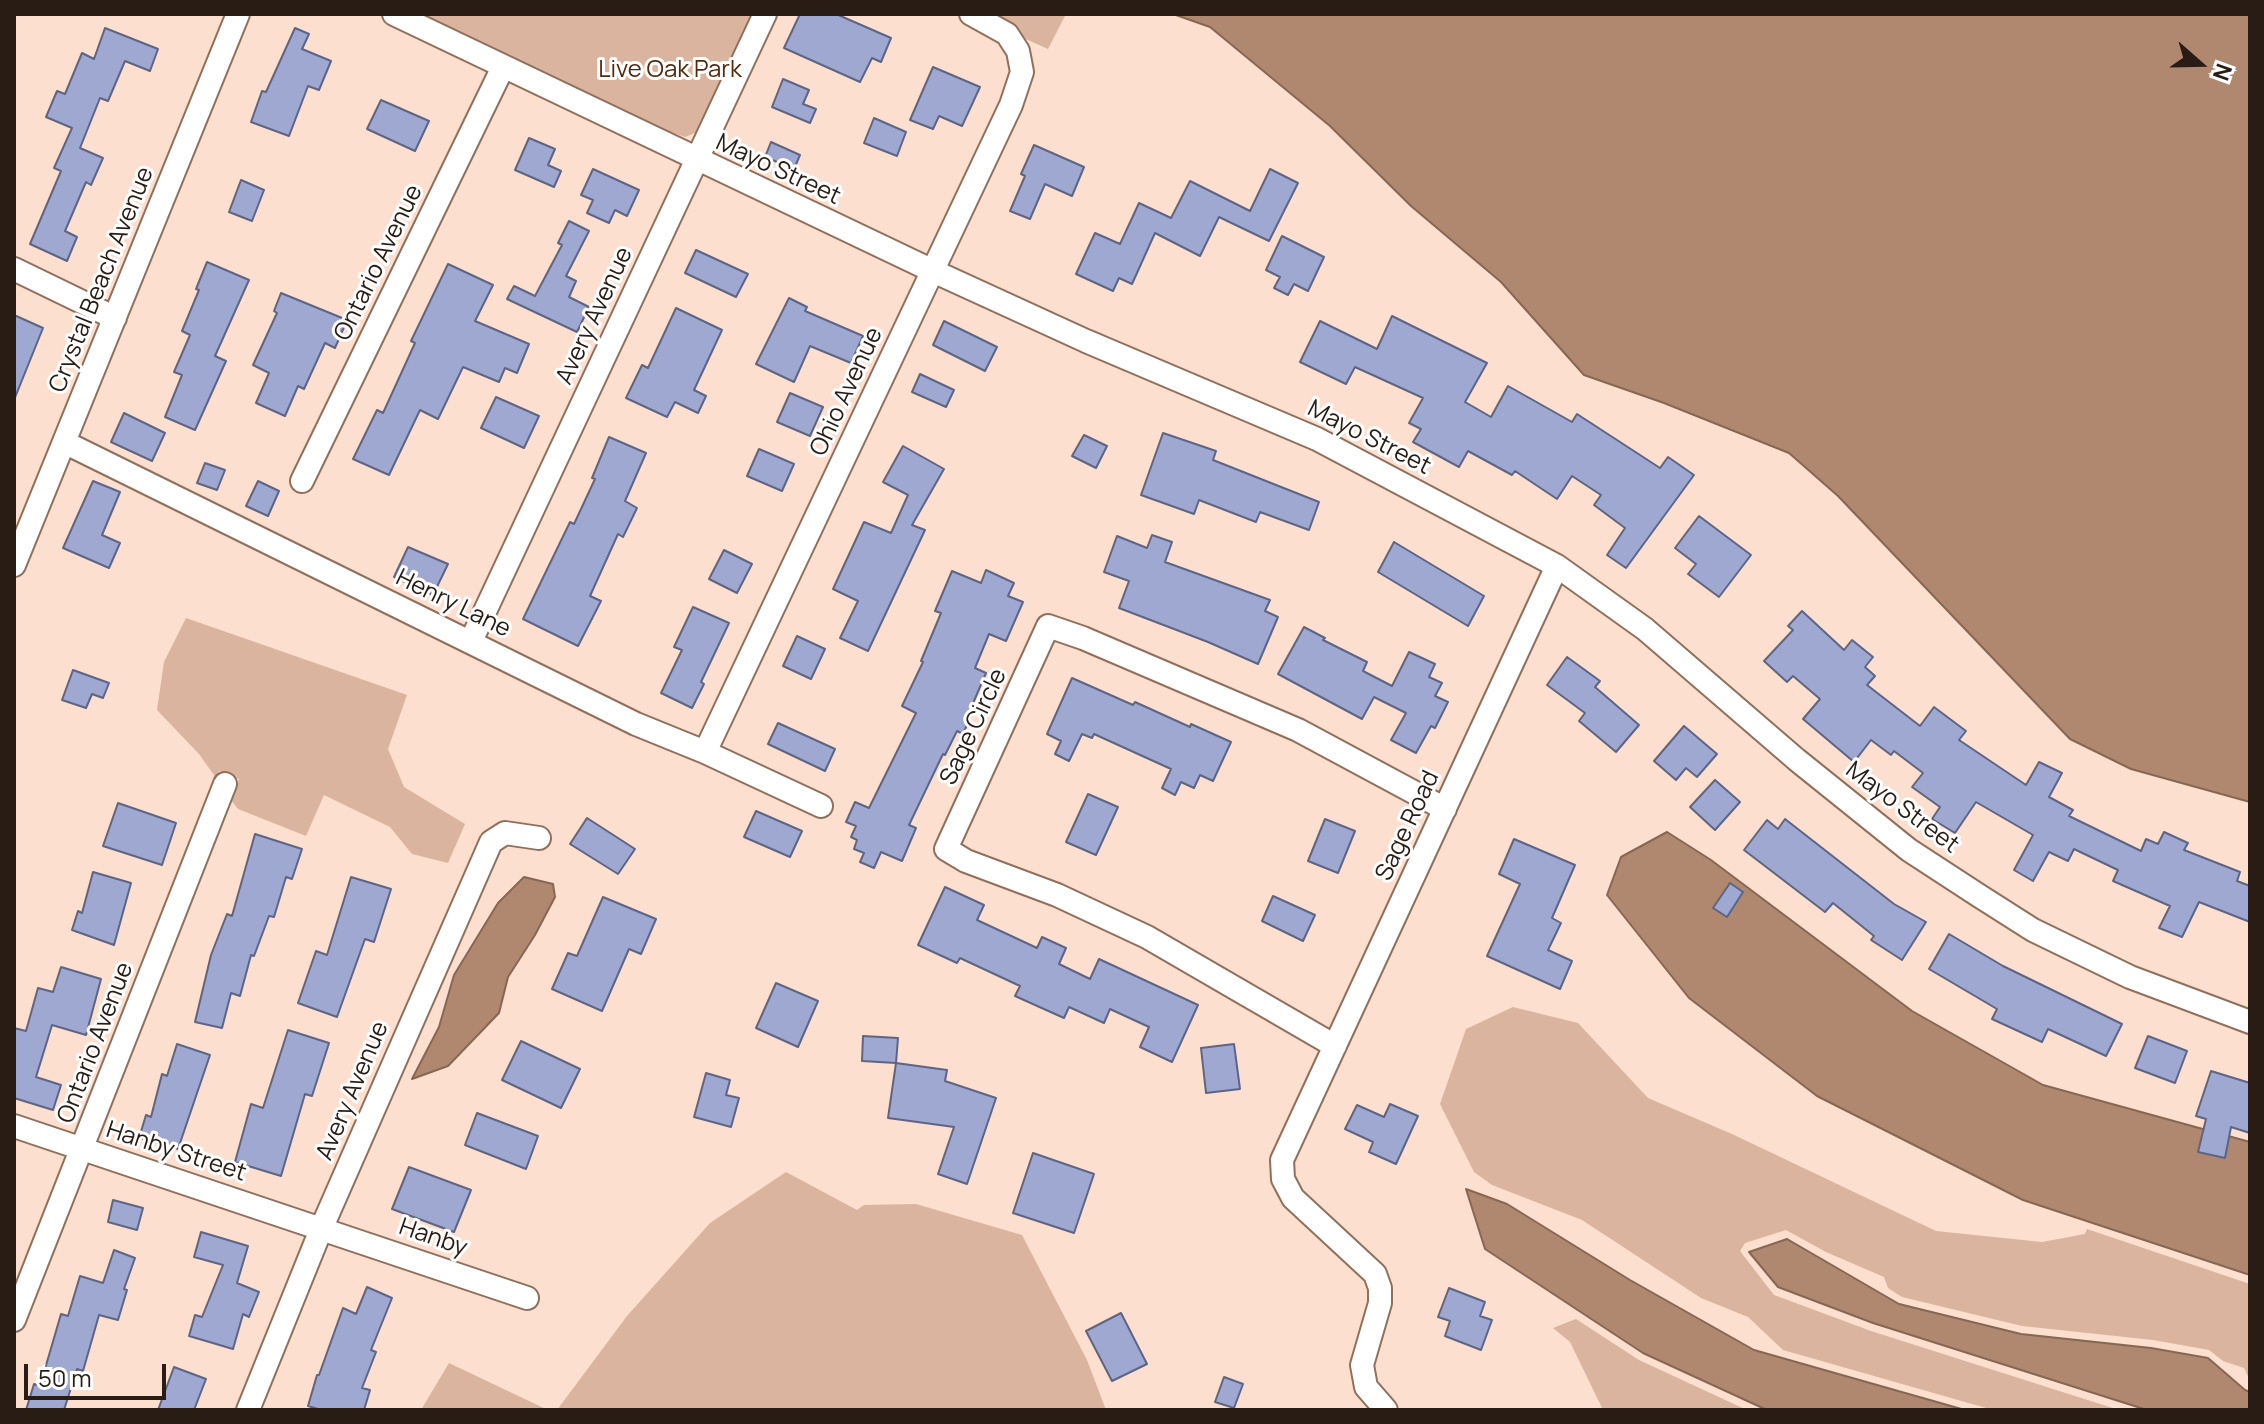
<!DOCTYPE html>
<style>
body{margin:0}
#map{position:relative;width:2264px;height:1424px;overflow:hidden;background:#fcdfce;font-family:Manrope,sans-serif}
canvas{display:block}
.frame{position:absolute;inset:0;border:16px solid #281c14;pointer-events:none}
.north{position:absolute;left:2160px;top:24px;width:80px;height:80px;-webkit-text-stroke:6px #fff;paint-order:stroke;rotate:110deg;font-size:22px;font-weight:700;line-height:32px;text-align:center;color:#281c14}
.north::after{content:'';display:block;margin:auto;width:28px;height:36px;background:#281c14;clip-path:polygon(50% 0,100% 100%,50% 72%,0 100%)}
.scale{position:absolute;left:24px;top:1364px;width:142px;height:36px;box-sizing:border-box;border:4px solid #281c14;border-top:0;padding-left:10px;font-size:24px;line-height:28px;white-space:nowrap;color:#281c14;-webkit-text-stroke:6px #fff;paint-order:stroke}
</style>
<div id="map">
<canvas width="2264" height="1424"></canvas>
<div class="frame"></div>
<div class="north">N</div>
<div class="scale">50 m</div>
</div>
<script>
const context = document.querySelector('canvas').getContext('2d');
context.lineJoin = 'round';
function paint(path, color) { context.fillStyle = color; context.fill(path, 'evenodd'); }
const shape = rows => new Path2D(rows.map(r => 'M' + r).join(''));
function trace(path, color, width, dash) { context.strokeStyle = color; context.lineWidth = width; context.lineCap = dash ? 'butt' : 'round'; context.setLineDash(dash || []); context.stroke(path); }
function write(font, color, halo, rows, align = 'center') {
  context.font = font + ' Manrope,sans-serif'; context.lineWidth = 6; context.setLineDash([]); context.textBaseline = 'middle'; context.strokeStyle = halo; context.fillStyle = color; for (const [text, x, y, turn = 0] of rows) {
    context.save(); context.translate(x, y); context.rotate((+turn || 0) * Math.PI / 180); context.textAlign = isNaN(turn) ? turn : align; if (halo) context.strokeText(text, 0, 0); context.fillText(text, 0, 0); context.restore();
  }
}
paint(shape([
 [423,14,760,14,700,131,685,137,665,130],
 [970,14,1066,14,1048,49],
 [186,618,407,695,388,749,404,787,465,824,448,863,412,854,390,827,324,795,306,836,238,809,231,800,239,779,219,771,216,778,199,754,157,710,164,662],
 [1513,1007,1578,1023,1648,1098,1732,1134,1936,1231,2042,1242,2085,1234,2087,1229,2250,1284,2250,1381,2244,1368,2223,1361,2209,1350,2153,1340,2022,1326,1902,1297,1888,1288,1884,1277,1826,1252,1786,1230,1745,1243,1740,1251,1774,1295,1871,1331,2119,1410,1993,1410,1783,1350,1748,1317,1701,1298,1582,1220,1492,1185,1474,1172,1440,1104,1466,1029],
 [786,1172,857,1210,864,1205,916,1204,1022,1235,1087,1360,1106,1410,557,1410,627,1316,710,1223],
 [1576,1319,1639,1360,1747,1410,1603,1410,1570,1342,1553,1328],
 [449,1363,491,1383,548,1410,421,1410]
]), '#dab49e');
const water = shape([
 [1173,14,2250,14,2250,802,2131,769,2070,739,1838,496,1789,453,1664,403,1584,375,1501,282,1411,206,1330,126,1210,27,1173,14],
 [1667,832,1711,860,1912,1011,2043,1085,2250,1142,2250,1275,2023,1200,1817,1096,1689,998,1607,895,1621,857,1667,832],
 [524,877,553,884,555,897,535,935,508,977,499,1013,448,1066,412,1079,439,1027,454,975,498,903,524,877],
 [1466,1189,1507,1204,1630,1280,1754,1350,1965,1410,1767,1410,1643,1353,1485,1249,1466,1189],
 [1787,1239,1899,1304,2021,1334,2151,1348,2208,1358,2245,1390,2250,1392,2250,1410,2147,1410,1873,1323,1778,1287,1749,1252,1787,1239]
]);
paint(water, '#b0876f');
trace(water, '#876754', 2);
const building = shape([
 [800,14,836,14,891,38,881,62,872,58,860,82,784,48,800,14],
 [105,28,158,49,150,71,125,61,108,101,100,98,80,148,103,158,91,185,86,182,65,231,77,237,67,261,30,244,61,171,54,168,72,128,46,117,57,91,65,94,82,53,94,59,105,28],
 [295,28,309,34,302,49,331,61,319,90,308,86,289,136,251,122,262,91,266,92,295,28],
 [933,67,980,87,962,126,939,116,933,129,910,120,933,67],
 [783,79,809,90,803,104,816,109,810,123,772,107,783,79],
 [381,100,429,121,415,151,367,129,381,100],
 [874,118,906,132,897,156,864,143,874,118],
 [529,138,555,149,548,165,561,171,554,187,515,170,529,138],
 [771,142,800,155,794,169,765,157,771,142],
 [1034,145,1084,167,1072,196,1045,184,1030,219,1010,211,1025,176,1021,174,1034,145],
 [593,169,639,190,627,216,615,210,609,223,587,213,593,200,581,195,593,169],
 [1270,169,1298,183,1269,241,1219,217,1200,256,1155,233,1132,284,1119,278,1113,291,1076,274,1095,233,1120,244,1139,203,1171,218,1190,181,1250,211,1270,169],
 [241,180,264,190,252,221,229,212,241,180],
 [569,221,589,231,566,276,576,281,569,297,589,307,577,332,507,299,514,286,535,296,562,245,558,243,569,221],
 [1282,236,1324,257,1308,291,1294,284,1288,295,1274,288,1280,277,1266,270,1282,236],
 [696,250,748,274,736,297,685,273,696,250],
 [207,262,249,280,215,356,226,361,195,430,165,417,182,375,174,372,190,335,182,331,199,290,196,289,207,262],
 [448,264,493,285,475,321,529,344,517,373,505,368,499,382,463,367,438,419,420,410,389,475,353,459,377,410,383,413,415,343,411,341,448,264],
 [281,293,347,320,335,348,325,343,304,389,298,386,285,416,256,403,269,373,253,365,277,313,274,311,281,293],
 [789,298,807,307,805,311,863,336,851,363,810,346,794,382,756,364,789,298],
 [676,308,722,330,694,390,706,396,698,413,675,402,667,417,626,398,642,365,648,368,676,308],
 [14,315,43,328,14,400,14,315],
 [1392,316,1487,363,1465,402,1491,417,1508,386,1572,422,1577,414,1660,468,1668,457,1694,475,1626,568,1607,555,1625,528,1594,505,1601,495,1572,476,1557,499,1515,471,1512,475,1468,451,1459,467,1413,442,1421,429,1409,423,1423,398,1355,367,1346,384,1300,362,1320,321,1377,349,1392,316],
 [944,321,997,347,985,371,933,345,944,321],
 [920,374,954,390,946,407,912,392,920,374],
 [790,393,823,407,810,436,777,422,790,393],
 [496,397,539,416,524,448,481,428,496,397],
 [124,413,165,433,152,461,111,442,124,413],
 [1163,433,1216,451,1213,460,1319,502,1309,530,1260,512,1256,522,1199,500,1194,514,1141,495,1163,433],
 [1084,435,1107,446,1096,468,1072,456,1084,435],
 [609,437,646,453,625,501,637,508,623,537,618,534,590,596,601,601,578,646,523,619,570,522,574,524,595,479,592,478,609,437],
 [903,446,944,469,912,525,925,530,868,651,840,638,858,601,833,589,864,522,891,533,908,495,883,482,903,446],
 [759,449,794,464,782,491,747,476,759,449],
 [205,463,225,470,217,490,197,483,205,463],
 [93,481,120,492,102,535,120,543,109,568,63,548,93,481],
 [258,481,279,491,268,516,246,506,258,481],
 [1699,516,1751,555,1719,597,1688,574,1696,564,1675,548,1699,516],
 [1152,535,1172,542,1165,562,1270,600,1265,611,1278,617,1258,664,1208,642,1119,608,1129,581,1104,572,1117,536,1147,548,1152,535],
 [1394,542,1484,596,1468,626,1378,572,1394,542],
 [408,547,448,564,433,595,394,577,408,547],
 [724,550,752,564,737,593,709,579,724,550],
 [986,570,1014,583,1008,596,1023,602,1006,641,989,634,975,668,986,673,971,708,974,709,963,734,957,731,945,755,943,754,909,825,916,828,902,861,881,852,874,868,860,862,864,853,854,849,857,840,851,837,856,826,846,822,855,802,869,808,916,713,902,706,923,662,921,661,941,613,935,611,952,571,981,583,986,570],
 [693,607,729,623,701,682,704,684,692,708,661,693,682,650,674,647,693,607],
 [1802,611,1844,650,1852,640,1873,657,1865,667,1875,676,1867,685,1920,726,1934,707,1966,731,1959,740,2026,785,2039,762,2062,773,2049,797,2073,810,2069,816,2141,851,2146,839,2158,844,2164,832,2188,843,2184,850,2240,872,2237,881,2250,886,2250,922,2199,902,2182,937,2159,928,2170,906,2113,881,2118,870,2074,849,2068,861,2049,852,2033,881,2014,870,2033,835,1976,802,1955,833,1932,819,1940,807,1912,787,1923,773,1894,751,1891,755,1871,740,1854,762,1803,719,1820,699,1793,676,1787,682,1764,661,1793,630,1788,626,1802,611],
 [1304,627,1325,638,1323,640,1367,662,1363,671,1392,686,1409,652,1435,664,1429,677,1442,683,1435,696,1448,702,1435,728,1431,726,1416,753,1391,740,1406,713,1374,697,1362,719,1278,674,1304,627],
 [797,636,825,649,811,679,783,666,797,636],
 [1567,657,1600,681,1595,687,1639,725,1616,752,1579,721,1585,713,1547,685,1567,657],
 [73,670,109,683,103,698,92,694,86,708,62,700,73,670],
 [1072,678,1133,705,1135,702,1190,727,1191,724,1231,742,1213,781,1200,775,1194,788,1181,782,1175,795,1162,788,1171,769,1094,734,1092,738,1082,734,1069,761,1055,754,1061,741,1047,734,1072,678],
 [778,723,835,749,825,771,768,744,778,723],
 [1684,726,1717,754,1697,777,1686,768,1676,780,1654,761,1684,726],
 [1715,780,1740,802,1715,830,1690,807,1715,780],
 [1088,794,1118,807,1096,855,1066,842,1088,794],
 [118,803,176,823,162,865,103,846,118,803],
 [756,811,802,831,790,857,744,837,756,811],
 [587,818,635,849,618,874,570,844,587,818],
 [1325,819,1355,831,1338,873,1308,861,1325,819],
 [1785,819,1894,904,1926,922,1902,960,1871,940,1874,936,1833,903,1825,912,1744,850,1767,820,1778,829,1785,819],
 [255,834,302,849,292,879,286,877,274,917,269,916,254,956,251,955,240,996,231,993,222,1028,195,1022,211,955,227,914,232,916,255,834],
 [1514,839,1575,865,1552,918,1561,923,1548,950,1572,961,1560,989,1487,956,1520,884,1499,874,1514,839],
 [93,872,131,883,114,945,72,930,78,911,82,913,93,872],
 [351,877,391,889,374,942,365,939,337,1017,298,1003,316,951,327,955,351,877],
 [1730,883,1743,892,1727,917,1713,908,1730,883],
 [945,887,984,905,977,920,1037,948,1042,937,1066,948,1059,964,1090,979,1099,959,1198,1005,1172,1062,1140,1047,1149,1027,1110,1009,1104,1023,1069,1007,1064,1018,1015,996,1020,986,960,958,957,963,918,945,945,887],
 [1273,896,1315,915,1303,941,1262,921,1273,896],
 [603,897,656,919,641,954,629,949,602,1011,552,989,568,953,577,956,603,897],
 [1949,934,2003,966,2122,1024,2106,1056,2048,1029,2042,1042,1992,1019,1997,1009,1929,969,1949,934],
 [61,967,101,979,86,1035,52,1025,36,1077,61,1085,53,1110,14,1098,14,1028,26,1031,38,988,53,992,61,967],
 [776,983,818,1001,798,1047,756,1028,776,983],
 [288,1030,329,1043,312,1096,305,1094,281,1176,235,1162,251,1104,263,1108,288,1030],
 [863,1036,898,1038,896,1063,862,1061,863,1036],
 [2148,1036,2187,1051,2175,1083,2135,1068,2148,1036],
 [521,1041,580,1069,561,1108,502,1080,521,1041],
 [177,1044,210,1055,178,1149,139,1138,146,1115,151,1117,162,1074,167,1076,177,1044],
 [1234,1044,1240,1089,1206,1093,1201,1048,1234,1044],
 [896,1063,947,1070,945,1081,996,1098,967,1184,938,1174,954,1127,888,1118,896,1063],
 [2211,1071,2250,1083,2250,1133,2231,1127,2225,1158,2198,1152,2206,1119,2196,1116,2211,1071],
 [706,1073,730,1080,726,1095,739,1098,731,1127,694,1117,706,1073],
 [1390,1104,1418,1116,1396,1164,1369,1152,1373,1142,1345,1129,1357,1105,1384,1117,1390,1104],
 [477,1113,538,1136,526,1169,465,1145,477,1113],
 [1033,1153,1094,1174,1074,1233,1013,1213,1033,1153],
 [409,1167,471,1190,454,1232,392,1209,409,1167],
 [113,1200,143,1208,137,1230,108,1222,113,1200],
 [201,1232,248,1246,237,1283,259,1292,249,1317,243,1314,233,1349,189,1336,195,1315,202,1317,223,1265,194,1257,201,1232],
 [114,1250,135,1258,124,1289,127,1290,118,1320,99,1315,83,1371,77,1369,64,1410,26,1410,34,1384,40,1386,61,1314,68,1316,80,1276,103,1283,114,1250],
 [367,1287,392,1298,371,1350,376,1352,362,1388,370,1390,364,1410,321,1410,308,1406,317,1375,319,1375,343,1308,356,1314,367,1287],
 [1449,1288,1485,1302,1480,1316,1492,1320,1481,1350,1445,1336,1450,1321,1438,1317,1449,1288],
 [1121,1313,1147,1364,1112,1381,1086,1331,1121,1313],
 [174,1367,206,1379,194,1410,158,1410,174,1367],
 [1224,1377,1243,1384,1234,1408,1215,1402,1224,1377]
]);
paint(building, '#9ea8d1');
trace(building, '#5e6483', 2);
const minor = shape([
 [394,14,933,271,1086,341,1317,439,1557,566,1645,629,1797,760,1909,850,1978,895,2033,930,2130,977,2250,1022],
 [14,269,115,318],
 [64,442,636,724,705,752,821,806],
 [302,481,503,67],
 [14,565,238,14],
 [471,641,765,14],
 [705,752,1011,105,1022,72,1018,51,1007,34,971,14],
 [1335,1046,1147,937,1057,895,966,861,946,849,1048,626,1083,638,1298,730,1445,809],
 [14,1126,527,1298],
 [14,1320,225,784],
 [248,1410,322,1227,491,842,505,833,539,838],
 [1386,1410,1366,1387,1362,1365,1380,1303,1380,1288,1375,1274,1293,1198,1283,1179,1282,1160,1557,566]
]);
trace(minor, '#90705d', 26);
trace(minor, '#fff', 22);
write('24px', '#532a0c', '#fff', [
 ["Live Oak Park",670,70]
]);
write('24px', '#281c14', '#fff', [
 ["Mayo Street",778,170,25],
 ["Ontario Avenue",379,263,-64],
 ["Crystal Beach Avenue",102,280,-68],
 ["Avery Avenue",595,316,-65],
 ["Ohio Avenue",847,392,-65],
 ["Mayo Street",1369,438,27],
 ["Henry Lane",453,604,26],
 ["Sage Circle",974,727,-65],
 ["Mayo Street",1902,808,37],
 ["Sage Road",1408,826,-65],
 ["Ontario Avenue",96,1043,-69],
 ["Avery Avenue",353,1091,-67],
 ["Hanby Street",176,1152,18],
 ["Hanby",433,1238,19]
]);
</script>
